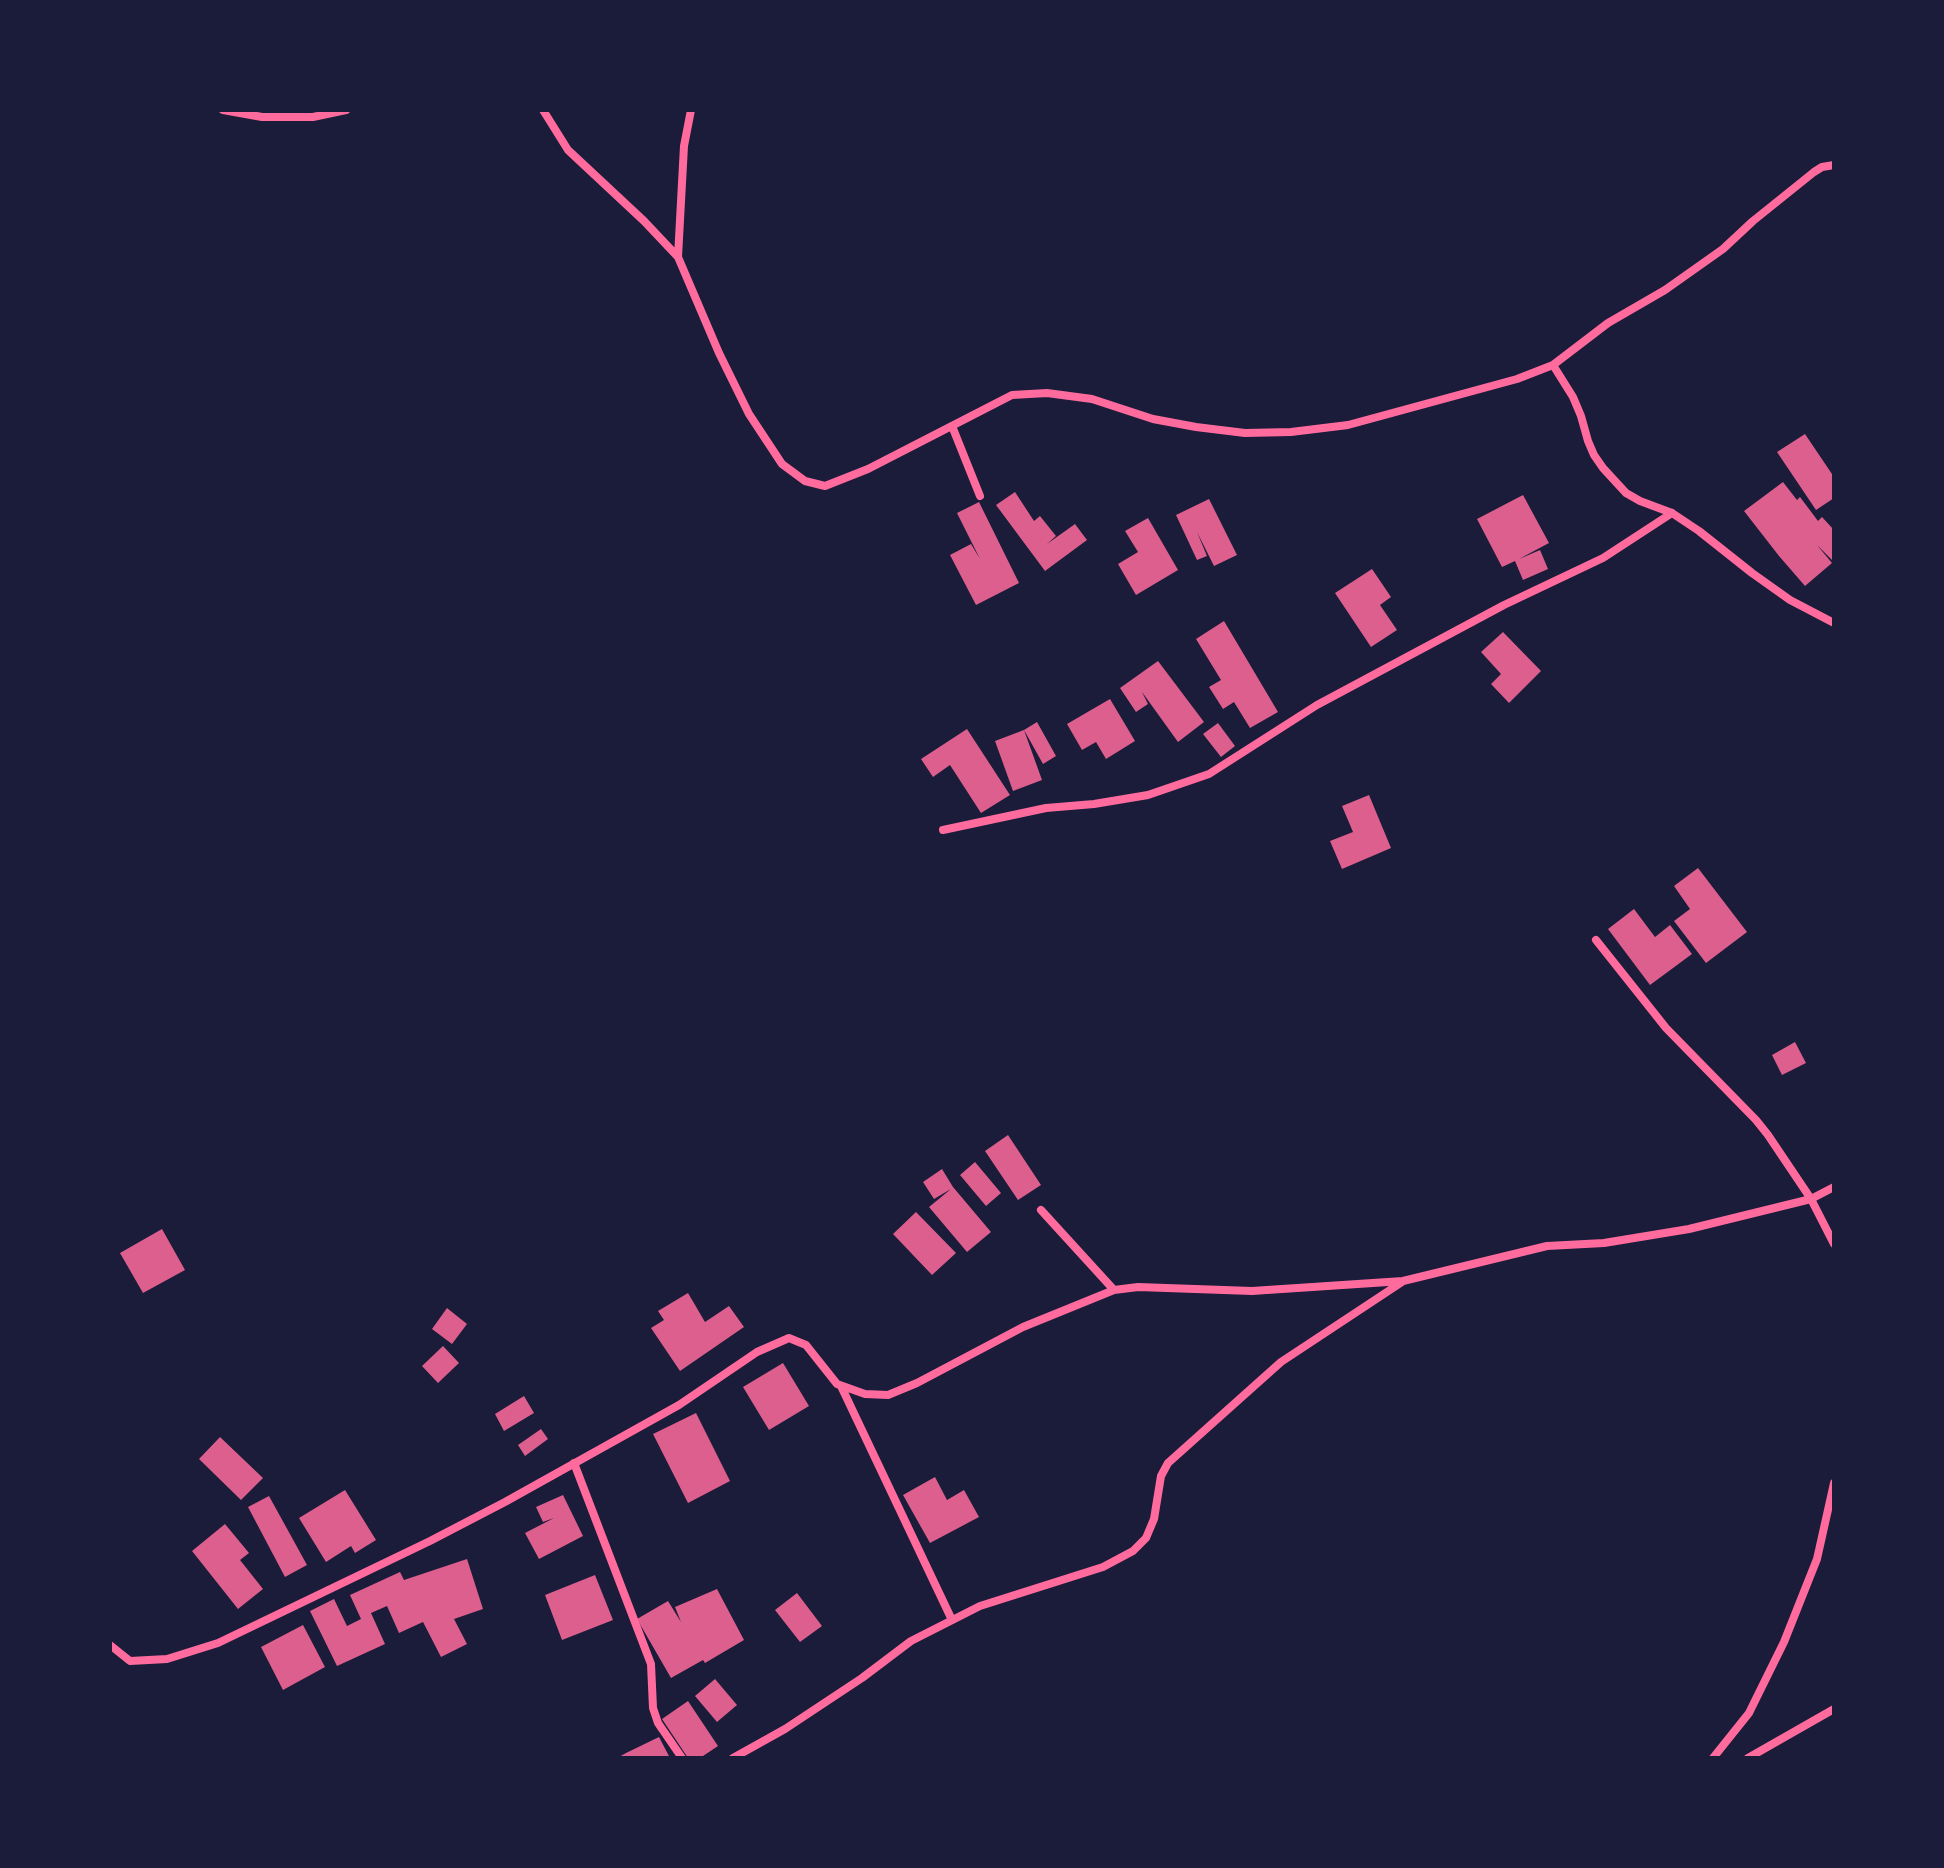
<!DOCTYPE html>
<style>
body{margin:0}
#map{position:relative;width:1944px;height:1868px;overflow:hidden;background:#1b1b3a;font-family:"Source Serif 4",serif}
canvas{display:block}
.frame{position:absolute;inset:0;border:112px solid #1b1b3a;pointer-events:none}
</style>
<div id="map">
<canvas width="1944" height="1868"></canvas>
<div class="frame"></div>
</div>
<script>
const context = document.querySelector('canvas').getContext('2d');
context.lineJoin = 'round';
function paint(path, color) { context.fillStyle = color; context.fill(path, 'evenodd'); }
const shape = rows => new Path2D(rows.map(r => 'M' + r).join(''));
function trace(path, color, width, dash) { context.strokeStyle = color; context.lineWidth = width; context.lineCap = dash ? 'butt' : 'round'; context.setLineDash(dash || []); context.stroke(path); }
paint(shape([
 [1805,434,1834,477,1834,498,1816,510,1777,452],
 [1783,482,1797,500,1800,497,1818,521,1822,517,1834,530,1834,562,1817,545,1832,563,1805,586,1779,556,1744,511],
 [1015,492,1034,521,1040,516,1056,536,1047,544,1075,524,1087,540,1045,571,996,505],
 [1523,495,1549,543,1519,559,1540,550,1548,569,1523,580,1515,561,1502,567,1477,519],
 [1209,499,1237,555,1214,566,1197,532,1207,556,1197,560,1176,515],
 [979,502,1019,583,976,605,950,555,971,544,980,559,957,513],
 [1148,518,1178,570,1136,595,1118,564,1138,552,1125,531],
 [1372,569,1391,597,1380,605,1397,630,1371,647,1335,593],
 [1224,621,1278,712,1250,728,1234,702,1223,709,1209,687,1221,680,1196,639],
 [1503,632,1541,671,1509,703,1491,684,1501,674,1481,652],
 [1158,661,1204,722,1178,742,1142,692,1148,704,1136,712,1120,688],
 [1110,699,1135,741,1106,759,1096,742,1082,750,1067,724],
 [1037,722,1056,756,1043,764,1024,730],
 [1218,723,1235,746,1221,757,1203,734],
 [967,729,1010,795,981,813,950,765,933,777,921,759],
 [1024,730,1042,780,1013,791,995,741],
 [1369,795,1391,848,1342,869,1330,841,1353,832,1342,806],
 [1698,868,1747,932,1706,963,1674,921,1690,909,1674,886],
 [1634,909,1655,937,1670,925,1692,954,1650,985,1608,929],
 [1795,1042,1806,1063,1782,1075,1772,1055],
 [1008,1135,1041,1185,1018,1200,985,1151],
 [975,1162,1001,1193,986,1206,960,1175],
 [942,1169,953,1187,991,1232,967,1252,929,1207,951,1189,934,1199,923,1182],
 [916,1212,956,1253,932,1275,893,1234],
 [162,1229,185,1270,143,1293,120,1253],
 [688,1293,705,1322,729,1306,744,1327,680,1371,651,1328,664,1320,658,1311],
 [447,1308,467,1324,452,1344,432,1329],
 [443,1346,459,1363,438,1383,422,1366],
 [783,1363,809,1406,769,1430,743,1387],
 [524,1396,534,1413,504,1431,495,1414],
 [696,1413,730,1481,688,1503,653,1434],
 [541,1429,548,1439,525,1456,518,1445],
 [220,1437,263,1478,241,1500,199,1459],
 [935,1477,947,1500,964,1490,979,1517,930,1543,903,1495],
 [345,1490,376,1540,355,1553,351,1546,326,1562,299,1518],
 [563,1495,583,1536,539,1559,525,1533,554,1518,543,1522,536,1507],
 [269,1496,307,1565,285,1577,248,1507],
 [225,1524,249,1553,240,1560,263,1589,238,1609,192,1551],
 [467,1559,483,1609,454,1619,467,1644,441,1657,423,1622,399,1633,387,1606,371,1613,385,1644,337,1666,310,1611,334,1599,347,1626,361,1619,350,1595,400,1572,404,1580],
 [595,1575,613,1620,562,1640,545,1595],
 [717,1589,744,1640,705,1663,703,1660,671,1678,637,1619,668,1601,681,1622,675,1607],
 [797,1593,822,1626,800,1642,775,1610],
 [303,1625,325,1667,283,1690,261,1647],
 [715,1679,737,1705,717,1722,695,1696],
 [688,1701,718,1746,700,1758,688,1758,662,1719],
 [659,1737,670,1758,617,1758,626,1753]
]), '#dd5f8e');
trace(shape([
 [223,110,262,117,313,117,346,110],
 [543,110,568,150,644,221,678,257],
 [691,110,684,146,678,257,719,353,749,414,782,464,805,481,825,486,868,469,1012,395,1047,393,1092,399,1153,419,1196,427,1245,433,1291,432,1348,425,1517,379,1553,365,1608,323,1665,290,1723,249,1753,221,1814,172,1822,167,1834,165],
 [1553,365,1573,397,1581,416,1588,441,1594,455,1603,468,1626,493,1640,501,1672,513,1699,531,1752,573,1790,600,1834,623],
 [952,426,980,496],
 [943,830,1046,808,1094,804,1148,795,1209,774,1317,705,1504,605,1603,558,1672,513],
 [1596,940,1666,1028,1756,1120,1768,1135,1811,1199,1834,1244],
 [1041,1210,1114,1290],
 [841,1386,952,1620],
 [574,1463,651,1664,653,1708,658,1723,682,1758],
 [110,1645,130,1661,167,1659,218,1643,430,1541,505,1502,679,1405,757,1352,789,1338,806,1345,837,1384,865,1394,888,1395,917,1383,1023,1327,1114,1290,1138,1287,1252,1291,1403,1281,1547,1246,1604,1243,1689,1229,1811,1199,1834,1187],
 [733,1758,785,1729,862,1678,911,1641,980,1606,1103,1567,1133,1551,1146,1538,1154,1519,1161,1476,1168,1463,1281,1362,1402,1282],
 [1713,1758,1749,1713,1784,1642,1817,1559,1834,1483],
 [1748,1758,1834,1709]
]), '#ff6b9d', 8);
</script>
